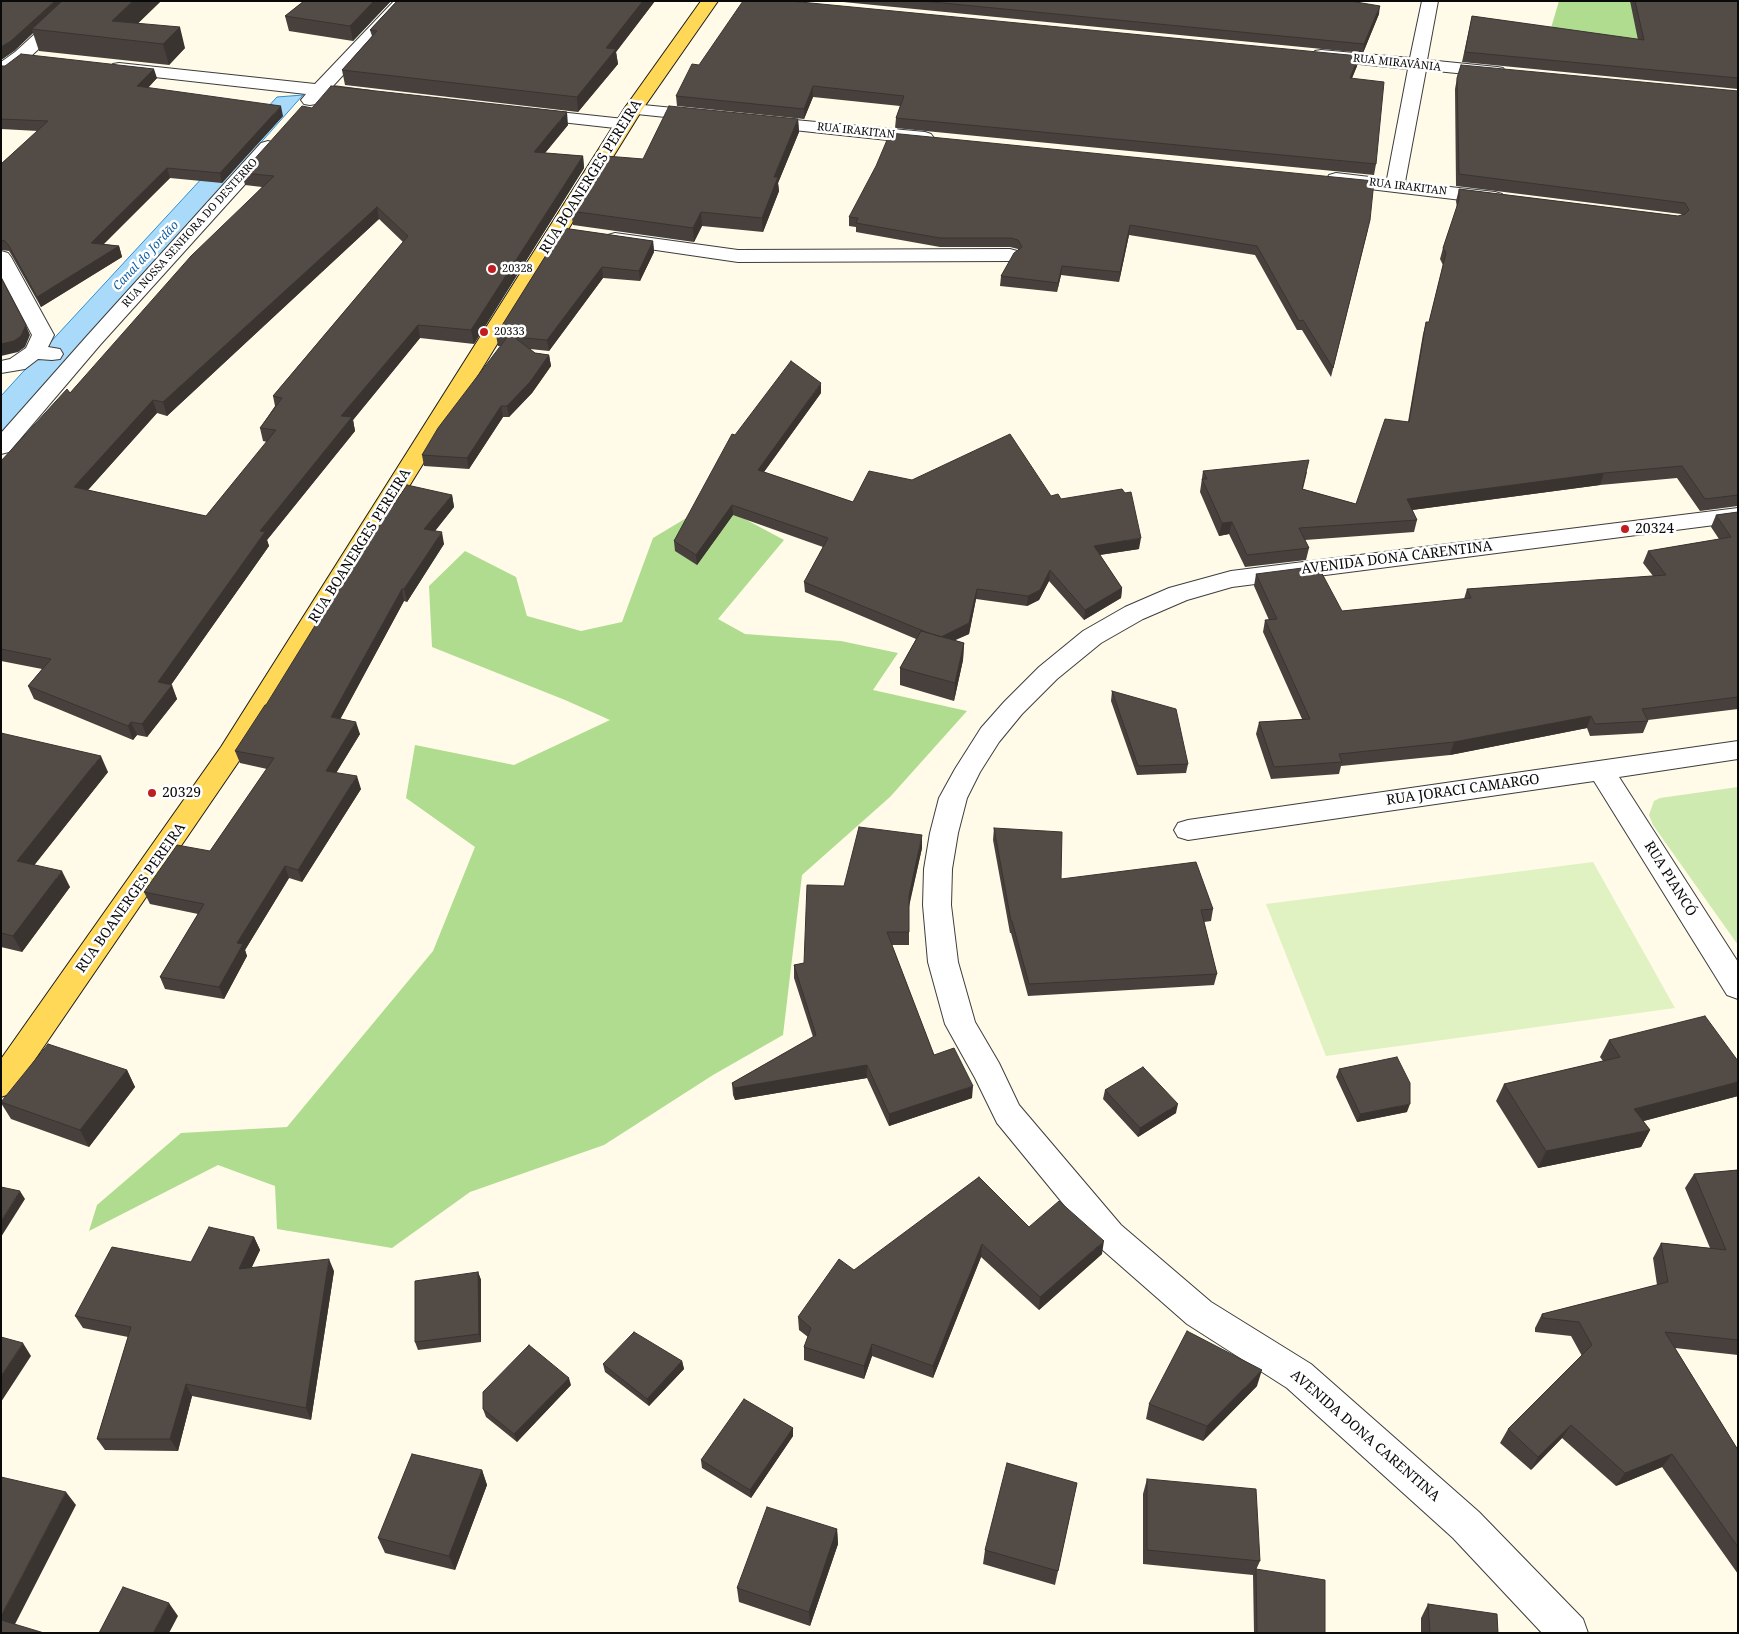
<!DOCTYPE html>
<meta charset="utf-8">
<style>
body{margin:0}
#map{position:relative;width:1739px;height:1634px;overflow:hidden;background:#fffbe8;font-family:"Noto Serif",serif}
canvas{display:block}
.frame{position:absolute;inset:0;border:2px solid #0a0a0a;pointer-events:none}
</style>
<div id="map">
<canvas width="1739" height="1634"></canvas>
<div class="frame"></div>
</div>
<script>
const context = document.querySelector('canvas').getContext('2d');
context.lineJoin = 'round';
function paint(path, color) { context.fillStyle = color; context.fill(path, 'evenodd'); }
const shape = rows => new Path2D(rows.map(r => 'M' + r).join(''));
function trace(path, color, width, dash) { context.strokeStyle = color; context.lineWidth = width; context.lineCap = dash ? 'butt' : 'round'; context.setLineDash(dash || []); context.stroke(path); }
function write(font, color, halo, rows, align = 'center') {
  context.font = font + ' "Noto Serif",serif'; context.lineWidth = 5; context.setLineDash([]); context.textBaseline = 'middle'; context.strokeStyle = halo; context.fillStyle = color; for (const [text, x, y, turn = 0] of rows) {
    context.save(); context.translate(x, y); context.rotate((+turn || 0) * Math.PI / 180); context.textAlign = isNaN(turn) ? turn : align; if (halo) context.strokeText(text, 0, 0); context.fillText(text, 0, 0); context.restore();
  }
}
paint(shape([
 [1738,787,1738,945,1653,825,1649,815,1654,801,1660,798]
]), '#ceeab0');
paint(shape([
 [1559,1,1650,1,1647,48,1551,28],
 [713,502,784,540,718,619,745,634,841,641,898,653,873,690,967,711,890,797,802,875,783,1035,713,1075,604,1145,470,1192,392,1248,277,1229,275,1186,218,1165,89,1231,97,1205,181,1133,287,1127,433,951,475,847,406,798,415,745,514,765,610,720,565,700,432,647,429,586,465,551,516,577,527,616,581,631,622,622,653,538]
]), '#b0dc8f');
paint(shape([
 [1593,862,1675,1008,1326,1056,1266,904]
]), '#e0f1c2');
const water = shape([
 [303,95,1,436,1,396,21,374,277,97,303,95]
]);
paint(water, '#a9daf9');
trace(water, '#2d8fd4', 1);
const minor = shape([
 [71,1,89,1,27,60,7,74,1,75,1,62,15,52,71,1],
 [394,1,411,1,333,86,371,91,374,95,371,99,365,100,324,96,316,104,310,105,304,104,301,100,306,94,119,73,113,72,110,68,113,64,119,63,315,84,394,1],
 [1422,1,1438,1,1427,60,1497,67,1503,68,1506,72,1503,76,1497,77,1426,70,1405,182,1495,192,1502,194,1505,198,1502,202,1495,204,1336,185,1329,183,1327,179,1329,175,1336,173,1387,179,1408,69,1321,60,1315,59,1312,55,1315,51,1321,50,1410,58,1422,1],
 [633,104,704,111,710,112,713,116,710,120,704,121,627,113,624,109,627,105,633,104],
 [531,109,624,119,630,120,633,124,630,128,624,129,525,118,522,114,525,110,531,109],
 [762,117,925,132,931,134,934,138,931,142,925,144,756,126,753,122,756,118,762,117],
 [268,141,275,143,277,147,275,151,100,345,9,452,1,454,1,433,86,337,261,143,268,141],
 [615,233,738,250,1010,249,1017,251,1020,255,1017,259,1010,261,738,262,608,243,605,239,608,235,615,233],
 [1,251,8,253,11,257,54,335,48,347,60,349,63,354,60,359,52,360,38,359,25,369,1,373,1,361,10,359,26,348,32,335,1,276,1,251],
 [1738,508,1738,522,1232,587,1187,600,1143,619,1101,643,1057,679,1022,714,999,742,980,772,967,798,958,833,952,869,951,905,958,962,975,1022,999,1063,1019,1105,1121,1225,1211,1302,1311,1364,1479,1512,1583,1619,1588,1633,1542,1633,1453,1538,1287,1388,1187,1324,1097,1245,997,1123,975,1078,945,1024,928,962,923,905,924,869,930,833,939,798,955,769,981,728,1004,702,1039,667,1083,631,1125,607,1169,588,1231,571,1738,508],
 [1738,741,1738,759,1619,777,1738,962,1738,999,1727,995,1594,781,1188,840,1178,837,1174,830,1178,823,1188,820,1738,741]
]);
const major = shape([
 [701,1,718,1,642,110,239,761,12,1093,1,1097,1,1059,221,747,624,109,701,1]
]);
trace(minor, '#3d3d3d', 2);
trace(major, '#1b1b1b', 2);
paint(minor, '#fff');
paint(major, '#ffd858');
paint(shape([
 [1,1,161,1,138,23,185,48,169,65,39,51,33,33,14,51,1,60],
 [304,1,391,1,353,41,289,31,285,16],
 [397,1,655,1,616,52,618,64,578,112,345,85,342,70,372,36,370,30],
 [833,1,1350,1,1379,14,1363,53],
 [1630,1,1738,1,1738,89,1462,62,1472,16,1638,40],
 [699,65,1357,66,1352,78,1376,164,1374,175,895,128,896,118,900,106,813,97,804,119,677,106,676,96],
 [1,66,157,78,148,88,283,116,222,183,170,178,103,244,119,246,122,257,41,307,12,256,9,251,1,250,1,164,38,131,1,129],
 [1457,78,1738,91,1738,506,1700,511,1677,478,1600,485,1412,510,1417,520,1414,532,1305,540,1309,548,1306,560,1245,567,1229,534,1219,536,1200,492,1203,471,1307,472,1303,489,1356,504,1408,422,1423,334,1426,322,1429,322,1443,265,1440,259,1443,248,1457,208,1456,201,1459,189,1678,216,1682,215,1681,214,1456,186,1455,89],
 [312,108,568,125,545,153,583,156,584,168,474,344,420,338,353,420,355,431,267,540,269,546,171,685,177,699,147,737,137,735,133,740,34,699,28,686,42,669,1,661,1,461,70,393,262,187,245,185,242,173],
 [379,219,403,242,273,396,275,406,260,428,263,441,267,442,206,516,88,490,157,413,167,416],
 [798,119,799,132,778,183,779,191,763,232,702,226,694,242,573,225,571,211,643,159],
 [849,217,1368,229,1331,377,1302,330,1297,330,1255,255,1129,235,1119,282,1061,275,1057,292,1000,286,1001,276,1018,250,1018,249,1010,247,940,247,856,232,856,227,849,226],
 [563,228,653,241,654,252,640,281,603,278,549,351,530,349,535,353,549,355,551,366,532,393,509,417,503,417,469,469,424,466,422,455,501,346,498,346,496,335],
 [821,393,764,472,853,502,912,480,1051,496,1061,499,1139,549,1100,555,1122,588,1121,598,1084,620,1049,581,1039,600,1027,606,976,599,969,634,954,640,964,643,963,660,954,701,900,685,900,668,916,639,805,592,804,582,823,547,733,515,697,565,675,551,674,541,735,435],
 [452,495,454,507,435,531,444,544,407,602,404,601,340,719,360,734,336,773,361,789,302,882,289,878,245,950,247,956,224,999,165,989,160,977,198,914,150,904,144,892,210,851,267,769,240,763,235,751],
 [1738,512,1738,709,1648,720,1648,721,1643,733,1590,736,1587,728,1450,755,1341,766,1339,774,1271,779,1256,734,1259,722,1302,719,1263,632,1265,620,1269,620,1254,586,1256,574,1342,611,1464,599,1467,589,1653,576,1643,563,1648,551,1719,539,1711,527,1716,515],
 [1112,691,1188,764,1186,773,1137,775,1111,701],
 [1,733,108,772,34,865,70,887,22,952,1,947],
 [994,828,1061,879,1213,909,1211,921,1204,922,1217,974,1214,985,1028,996,1011,933,1010,933,993,840],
 [922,848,909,907,909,945,892,945,934,1055,972,1098,889,1126,867,1078,735,1100,733,1095,732,1083,813,1037,794,978,794,965,804,963,844,886],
 [1609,1040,1738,1061,1738,1096,1643,1121,1650,1130,1641,1147,1538,1168,1496,1101,1504,1084,1603,1061,1600,1057],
 [1339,1069,1407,1112,1357,1122,1336,1077],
 [127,1070,135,1087,89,1147,11,1119,1,1103,1,1102],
 [1105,1090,1176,1113,1138,1137,1103,1099],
 [1738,1170,1738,1355,1675,1348,1738,1450,1738,1574,1662,1467,1616,1486,1562,1438,1531,1470,1500,1443,1508,1429,1582,1356,1571,1336,1535,1332,1535,1328,1542,1314,1657,1285,1653,1258,1661,1243,1710,1248,1685,1188,1694,1174],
 [1029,1227,1102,1254,1039,1310,981,1257,933,1378,872,1356,864,1379,804,1360,804,1347,808,1337,799,1330,798,1317,854,1270],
 [254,1237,260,1250,251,1268,334,1271,311,1420,192,1396,178,1451,105,1450,97,1439,128,1337,83,1328,75,1316,191,1262],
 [478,1272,481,1280,481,1342,418,1350,415,1342],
 [682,1361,684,1369,649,1406,605,1372,603,1364],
 [571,1385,517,1442,486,1417,483,1409],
 [1257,1386,1203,1441,1146,1419,1149,1404],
 [793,1428,793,1436,751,1498,702,1468,701,1460],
 [482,1470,487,1485,455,1570,385,1553,378,1538],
 [1147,1479,1260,1561,1256,1570,1325,1633,1254,1633,1253,1575,1143,1564,1143,1494],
 [1077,1483,1055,1585,983,1564,985,1550],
 [837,1529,838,1544,810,1626,739,1602,737,1588],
 [1428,1604,1498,1633,1421,1633,1421,1618]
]), '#47403c');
paint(shape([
 [55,1,68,1,32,29,33,33,14,51,1,60,1,47],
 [133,1,161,1,122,39,112,21],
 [374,1,391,1,353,41,350,26],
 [643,1,655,1,616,52,618,64,578,112,577,97,606,48],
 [1380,6,1379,14,1363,53,1364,44],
 [180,27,185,48,169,65,163,44],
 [1359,56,1357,66,1348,88,1350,78],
 [154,69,157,78,140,96,137,86],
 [813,86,813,97,804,119,804,109],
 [281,106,283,116,222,183,220,173],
 [567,112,568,125,536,164,534,152],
 [798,119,799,132,778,183,779,191,763,232,762,218,774,177],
 [583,156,584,168,474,344,471,330],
 [167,168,170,178,95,253,91,243],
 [377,207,379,219,167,416,163,402],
 [701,212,702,226,694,242,693,228],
 [1130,225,1129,235,1119,282,1120,272],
 [653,241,654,252,640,281,639,271],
 [119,246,122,257,41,307,37,297],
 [1062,266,1061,275,1057,292,1058,283],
 [602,267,603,278,549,351,547,340],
 [26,325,30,335,25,347,18,352,1,356,1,344],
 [418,325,420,338,353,420,355,431,267,540,269,546,163,696,158,682,260,531,341,416],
 [549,355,551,366,532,393,509,417,507,406],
 [821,383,821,393,758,480,758,470],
 [153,400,157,413,79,500,74,487],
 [501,406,503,417,469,469,467,458],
 [1604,473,1600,485,1404,511,1407,499],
 [452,495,454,507,427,541,424,529],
 [732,505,733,515,697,565,696,555],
 [1232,522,1229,534,1219,536,1222,523],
 [442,532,444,544,407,602,404,589],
 [1141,538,1139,549,1092,556,1094,546],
 [1050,570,1049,581,1039,600,1027,606,1028,596],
 [1122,588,1121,598,1084,620,1085,610],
 [402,589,404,601,335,729,331,717],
 [977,589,976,599,969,634,938,648,938,638],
 [964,643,963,660,954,701,955,683],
 [172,685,177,699,147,737,142,724],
 [1591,716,1587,728,1450,755,1454,742],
 [131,722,137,735,133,740,128,726],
 [356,722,360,734,330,783,326,771],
 [101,756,108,772,25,877,17,861],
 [357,776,361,789,302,882,298,870],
 [922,835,922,848,908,909,909,896],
 [285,866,289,878,245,950,247,956,224,999,219,987,237,943],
 [62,871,70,887,22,952,13,936],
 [867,1065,867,1078,735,1100,734,1088],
 [127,1070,135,1087,89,1147,80,1130],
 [1738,1082,1738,1096,1625,1126,1634,1109],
 [973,1086,972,1098,889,1126,889,1114],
 [1178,1104,1176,1113,1138,1137,1140,1128],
 [1410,1104,1407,1112,1357,1122,1360,1114],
 [1650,1130,1641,1147,1538,1168,1546,1151],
 [20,1191,25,1199,1,1237,1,1221],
 [254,1237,260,1250,245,1282,239,1269],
 [1104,1241,1102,1254,1039,1310,1040,1297],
 [982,1244,981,1257,933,1378,933,1366],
 [329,1259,334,1271,311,1420,306,1408],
 [478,1272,481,1280,481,1342,479,1334],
 [23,1343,31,1356,1,1402,1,1376],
 [872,1344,872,1356,864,1379,864,1366],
 [682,1361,684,1369,649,1406,647,1399],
 [1262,1370,1257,1386,1203,1441,1207,1426],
 [569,1378,571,1385,517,1442,514,1434],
 [186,1384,192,1396,178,1451,170,1439],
 [1571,1425,1562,1438,1531,1470,1538,1457],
 [793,1428,793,1436,751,1498,750,1490],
 [1672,1454,1662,1467,1616,1486,1625,1473],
 [482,1470,487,1485,455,1570,449,1556],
 [66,1492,76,1505,11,1632,1,1622,1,1616],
 [837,1529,838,1544,810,1626,809,1612],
 [169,1603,178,1616,169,1633,153,1633]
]), '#3a3431');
const building = shape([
 [1,1,55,1,11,41,1,47,1,1],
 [62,1,133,1,112,21,180,27,163,44,32,29,62,1],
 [304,1,374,1,350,26,285,16,304,1],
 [397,1,643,1,606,48,616,49,577,97,342,70,377,31,370,30,397,1],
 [743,1,790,1,1359,56,1350,78,1384,82,1376,164,896,118,904,96,813,86,804,109,676,96,692,64,699,65,743,1],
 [922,1,1350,1,1380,6,1364,44,922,1],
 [1635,1,1738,1,1738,78,1465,52,1472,16,1644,40,1635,1],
 [21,54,154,69,137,86,281,106,220,173,167,168,91,243,119,246,37,297,9,246,5,241,1,240,1,164,48,121,1,119,1,66,5,66,21,54],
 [1461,65,1738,91,1738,495,1705,499,1682,466,1604,473,1407,499,1417,520,1299,528,1309,548,1247,555,1232,522,1222,523,1202,479,1207,479,1203,471,1309,460,1302,489,1356,504,1385,419,1409,422,1426,322,1429,322,1446,253,1443,248,1459,200,1459,189,1678,216,1685,214,1689,210,1685,203,1459,174,1457,78,1461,65],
 [331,86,567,112,534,152,583,156,471,330,418,325,341,416,352,417,260,531,265,532,158,682,172,685,142,724,131,722,128,726,28,686,51,659,1,649,1,461,67,389,70,393,191,256,274,176,242,173,302,106,312,108,331,86],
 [377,207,408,236,273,396,282,398,260,428,276,430,206,516,74,487,153,400,163,402,377,207],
 [669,106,798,119,774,177,778,177,762,218,701,212,693,228,571,211,606,156,643,159,669,106],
 [890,133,1374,181,1370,220,1333,368,1303,320,1299,321,1257,246,1130,225,1120,272,1062,266,1058,283,1001,276,1014,253,1022,247,1018,240,1011,238,940,238,856,223,858,218,849,217,876,166,890,133],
 [563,228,653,241,639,271,602,267,547,340,514,337,535,353,549,355,530,382,507,406,501,406,467,458,422,455,438,428,508,336,496,335,563,228],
 [1,278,26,325,21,336,14,341,1,344,1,278],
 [791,361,821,383,758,470,853,502,869,471,912,480,1010,434,1051,496,1058,494,1061,499,1122,489,1125,493,1131,492,1141,538,1094,546,1122,588,1085,610,1050,570,1040,590,1028,596,977,589,969,623,941,637,926,632,804,582,828,538,732,505,696,555,674,541,732,434,735,435,791,361],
 [407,485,452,495,424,529,442,532,404,589,402,589,331,717,356,722,326,771,357,776,298,870,285,866,237,943,243,944,219,987,160,977,204,904,144,892,177,845,210,851,274,758,235,751,265,705,266,705,353,564,407,485],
 [1738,512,1738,697,1642,709,1648,721,1595,724,1591,716,1454,742,1339,754,1342,762,1274,767,1259,722,1310,719,1265,620,1277,619,1256,574,1318,566,1342,611,1471,598,1467,589,1666,575,1648,551,1731,537,1716,515,1738,512],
 [921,631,964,643,955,683,900,668,921,631],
 [1112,691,1176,709,1188,764,1138,766,1112,691],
 [1,733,101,756,17,861,62,871,13,936,1,933,1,733],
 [859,827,922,835,909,896,909,932,887,932,934,1055,954,1048,973,1086,889,1114,867,1065,734,1088,732,1083,816,1035,794,965,804,963,807,885,844,886,859,827],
 [994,828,1062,832,1061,879,1196,862,1213,909,1201,910,1217,974,1029,984,1012,921,1011,921,994,828],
 [1705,1016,1738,1061,1738,1082,1634,1109,1650,1130,1546,1151,1504,1084,1620,1057,1609,1040,1705,1016],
 [48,1044,127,1070,80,1130,1,1102,48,1044],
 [1397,1057,1410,1083,1410,1104,1360,1114,1339,1069,1397,1057],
 [1143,1067,1178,1104,1140,1128,1105,1090,1143,1067],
 [1738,1170,1738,1340,1665,1332,1738,1450,1738,1547,1672,1454,1625,1473,1571,1425,1538,1457,1508,1429,1592,1345,1579,1322,1543,1318,1542,1314,1668,1282,1661,1243,1726,1250,1694,1174,1738,1170],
 [979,1177,1029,1227,1059,1201,1104,1241,1040,1297,982,1244,933,1366,872,1344,864,1366,804,1347,811,1328,798,1317,839,1259,854,1270,979,1177],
 [1,1187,20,1191,1,1221,1,1187],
 [209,1227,254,1237,239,1269,329,1259,306,1408,186,1384,170,1439,97,1439,131,1327,75,1316,112,1247,191,1262,209,1227],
 [478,1272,479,1334,415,1342,415,1281,478,1272],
 [1187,1331,1262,1370,1207,1426,1149,1404,1187,1331],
 [634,1332,682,1361,647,1399,603,1364,634,1332],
 [1,1337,23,1343,1,1376,1,1337],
 [529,1345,569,1378,514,1434,483,1409,483,1392,529,1345],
 [744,1399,793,1428,750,1490,701,1460,744,1399],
 [412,1454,482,1470,449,1556,378,1538,412,1454],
 [1007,1463,1077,1483,1058,1571,985,1550,1007,1463],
 [1,1477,66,1492,1,1616,1,1477],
 [1147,1479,1256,1489,1260,1561,1147,1550,1147,1479],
 [767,1507,837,1529,809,1612,737,1588,767,1507],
 [1256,1569,1325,1580,1325,1633,1257,1633,1256,1569],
 [123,1587,169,1603,153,1633,99,1633,123,1587],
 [1428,1604,1497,1614,1498,1633,1430,1633,1428,1604],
 [1,1620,44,1633,1,1633,1,1620]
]);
paint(building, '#534b46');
trace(building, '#3a3431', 1);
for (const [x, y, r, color] of [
 [492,269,5,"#c01d22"],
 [484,332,5,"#c01d22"],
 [1625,529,5,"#c01d22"],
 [152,793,5,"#c01d22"]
]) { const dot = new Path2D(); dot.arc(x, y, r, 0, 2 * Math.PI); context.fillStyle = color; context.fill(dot); trace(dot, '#fff', 2); }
write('11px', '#0a0a0a', '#fff', [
 ["RUA MIRAVÂNIA",1397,63,6],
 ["RUA IRAKITAN",856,131,6],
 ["RUA IRAKITAN",1408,187,7],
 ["RUA NOSSA SENHORA DO DESTERRO",190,233,-48]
]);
write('11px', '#0a0a0a', '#fff', [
 ["20328",502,269],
 ["20333",494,332]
], 'left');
write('italic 12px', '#0f5fa1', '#fff', [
 ["Canal do Jordão",146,256,-47]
]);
write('14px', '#0a0a0a', '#fff', [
 ["RUA BOANERGES PEREIRA",591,177,-58],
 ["RUA BOANERGES PEREIRA",360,546,-58],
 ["AVENIDA DONA CARENTINA",1397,558,-7],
 ["RUA JORACI CAMARGO",1463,790,-8],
 ["RUA PIANCÓ",1670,879,58],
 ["RUA BOANERGES PEREIRA",131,898,-55],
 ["AVENIDA DONA CARENTINA",1365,1436,41]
]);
write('14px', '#0a0a0a', '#fff', [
 ["20324",1635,529],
 ["20329",162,793]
], 'left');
</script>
